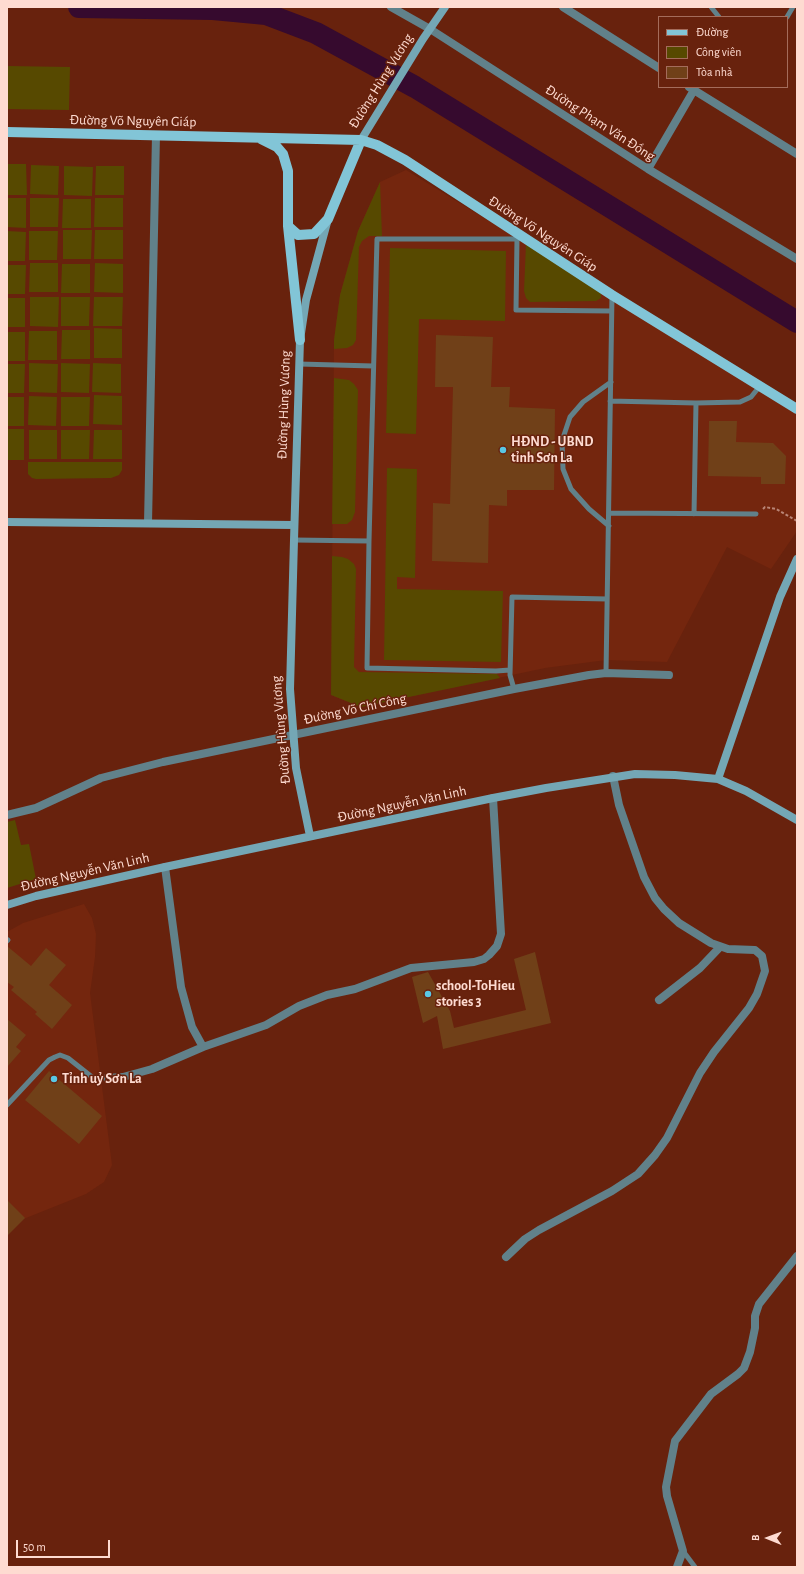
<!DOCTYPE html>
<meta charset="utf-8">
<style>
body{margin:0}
#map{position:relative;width:804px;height:1574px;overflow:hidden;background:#68220d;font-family:"Alegreya Sans",sans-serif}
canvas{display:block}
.frame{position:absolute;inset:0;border:8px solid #fedbd1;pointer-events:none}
.legend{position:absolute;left:658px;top:16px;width:130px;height:72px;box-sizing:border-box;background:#68220d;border:1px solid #a46c5b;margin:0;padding:5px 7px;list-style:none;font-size:12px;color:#fedbd1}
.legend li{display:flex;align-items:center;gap:8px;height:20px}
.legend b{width:20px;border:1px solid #a46c5b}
.north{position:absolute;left:748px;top:1518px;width:40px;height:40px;-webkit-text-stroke:3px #68220d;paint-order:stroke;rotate:271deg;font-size:11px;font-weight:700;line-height:16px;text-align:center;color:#fedbd1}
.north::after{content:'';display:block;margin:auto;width:14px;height:18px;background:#fedbd1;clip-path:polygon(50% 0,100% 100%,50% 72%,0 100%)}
.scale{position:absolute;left:16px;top:1540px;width:94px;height:18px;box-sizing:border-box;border:2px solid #fedbd1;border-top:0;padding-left:5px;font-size:12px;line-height:14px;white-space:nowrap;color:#fedbd1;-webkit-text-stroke:3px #68220d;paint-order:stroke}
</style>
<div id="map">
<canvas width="804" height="1574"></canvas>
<div class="frame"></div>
<ul class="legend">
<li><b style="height:5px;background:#82c5d7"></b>Đường</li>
<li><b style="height:11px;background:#574900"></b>Công viên</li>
<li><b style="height:11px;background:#704018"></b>Tòa nhà</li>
</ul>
<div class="north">B</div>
<div class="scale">50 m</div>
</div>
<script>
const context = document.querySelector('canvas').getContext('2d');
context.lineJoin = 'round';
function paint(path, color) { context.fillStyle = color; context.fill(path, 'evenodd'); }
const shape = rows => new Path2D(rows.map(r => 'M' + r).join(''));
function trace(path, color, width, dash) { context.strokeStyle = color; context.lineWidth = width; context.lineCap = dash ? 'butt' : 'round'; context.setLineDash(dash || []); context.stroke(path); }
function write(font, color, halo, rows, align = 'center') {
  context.font = font + ' "Alegreya Sans",sans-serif'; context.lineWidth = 3; context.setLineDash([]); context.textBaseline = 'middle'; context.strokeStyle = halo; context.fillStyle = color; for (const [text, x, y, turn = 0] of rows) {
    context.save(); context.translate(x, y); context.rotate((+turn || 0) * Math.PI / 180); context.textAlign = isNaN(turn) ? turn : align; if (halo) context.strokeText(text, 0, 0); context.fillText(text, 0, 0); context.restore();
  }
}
paint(shape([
 [406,170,797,410,797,531,771,569,727,547,667,662,606,660,545,668,361,707,331,695,334,340,340,295,358,231,380,182],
 [84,904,92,918,96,934,95,957,90,993,112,1165,104,1182,86,1194,16,1222,7,1229,7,932,23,923]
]), '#74260e');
paint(shape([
 [7,66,70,67,69,110,7,109],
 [7,164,26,164,27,195,7,195],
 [31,165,59,166,58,195,30,194],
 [64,166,93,167,92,196,64,195],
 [96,166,124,166,124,195,95,195],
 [380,182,382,236,369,236,362,241,359,247,356,340,353,345,347,348,334,349,334,340,340,295,358,231],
 [7,198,26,198,26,228,7,227],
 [30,198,59,198,58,227,30,227],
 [95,198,123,198,123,227,94,227],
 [63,199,91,199,91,228,62,228],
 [63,230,92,230,91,259,63,259],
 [95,230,123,230,123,259,94,259],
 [7,231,26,232,25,261,7,261],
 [29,231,58,231,57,260,29,260],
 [526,244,601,289,601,298,596,301,530,302,526,298,524,291],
 [390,248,506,251,505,321,419,319,416,434,386,433],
 [30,263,58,263,58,292,29,292],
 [95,263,123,264,123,293,94,292],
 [62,264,90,264,90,293,61,293],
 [7,265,26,265,25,294,7,294],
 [30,297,59,297,58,327,30,326],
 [61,297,90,297,89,326,61,326],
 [94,297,123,297,122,326,93,326],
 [7,298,25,298,25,327,7,327],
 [94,328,122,329,122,358,94,358],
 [62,330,90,330,90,359,61,359],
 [29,331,57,331,57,360,28,360],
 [7,332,25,332,25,361,7,361],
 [29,363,58,364,57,393,29,392],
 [61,363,90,364,89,393,61,392],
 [93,363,121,364,121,393,92,392],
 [7,364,25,364,24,393,7,393],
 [334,378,349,380,354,384,358,390,355,512,352,520,347,524,332,524],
 [94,395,122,396,122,425,93,424],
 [29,396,57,397,56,426,28,425],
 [7,397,24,397,24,426,7,426],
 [61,397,90,397,89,426,61,426],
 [7,429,24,429,24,460,7,460],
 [29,430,57,430,57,459,29,459],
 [61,430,90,430,89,459,61,459],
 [94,430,122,430,122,459,93,459],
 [28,462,122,462,122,470,119,475,111,478,36,479,32,478,28,474],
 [387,468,417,469,415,578,397,577,397,589,503,591,501,662,384,660],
 [332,556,342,557,348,559,354,564,356,569,354,667,359,672,497,674,500,678,361,707,331,695],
 [15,820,21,845,29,844,36,879,7,888,7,822]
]), '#574900');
trace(shape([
 [79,7,213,9,266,14,316,33,415,87,797,322]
]), '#360a2e', 22);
paint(shape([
 [436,335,493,337,491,387,510,387,509,407,555,409,554,490,507,490,507,506,489,505,488,563,432,561,433,503,450,504,453,387,435,387],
 [709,421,737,421,736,442,773,443,786,456,785,484,761,484,761,477,708,476],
 [7,946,31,966,46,948,66,965,49,985,72,1005,52,1029,35,1014,37,1012,11,990,14,987,7,982],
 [535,952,551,1023,443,1049,437,1016,423,1023,412,977,428,972,450,1011,454,1028,526,1010,514,959],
 [7,1019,26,1035,16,1047,21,1051,7,1067],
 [49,1071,102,1116,79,1144,25,1100],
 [7,1200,25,1218,7,1236]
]), '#704018');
trace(shape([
 [763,509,765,507,776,509,797,521]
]), '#b98576', 2, [3, 2]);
trace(shape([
 [711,7,719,17],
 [787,17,793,7],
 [299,364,373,366],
 [610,401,696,403,740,402,751,397,760,386],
 [609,513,756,514],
 [694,514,696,403],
 [609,526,589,509,571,489,563,469,562,441,570,417,583,402,611,382],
 [294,540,369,541],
 [510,670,496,671,367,668,369,541,377,239,517,239,516,310,611,311],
 [606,673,612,295],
 [514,689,510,675,512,597,607,599],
 [7,941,8,940],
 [7,1105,49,1060,55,1057,60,1055,68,1058,92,1077],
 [683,1551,695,1567]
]), '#61818a', 5);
trace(shape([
 [391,7,430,29,648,169,797,259],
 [563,7,659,68],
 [689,87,797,154],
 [648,169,694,90],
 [148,523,156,135],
 [7,815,36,808,101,778,163,762,514,689,589,675,606,673,669,675],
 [165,867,181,987,192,1027,203,1047],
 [659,1000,700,968,720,947],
 [107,1078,123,1077,152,1069,203,1047,266,1025,299,1006,327,995,355,989,411,968,474,962,484,959,489,955,497,946,501,934,493,798],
 [506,1257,525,1239,539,1230,612,1191,638,1174,655,1155,667,1138,700,1073,714,1052,749,1008,757,994,765,971,762,956,755,950,728,949,711,943,679,923,664,909,655,898,644,877,619,805,613,776],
 [677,1567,683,1551,667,1496,666,1487,675,1441,711,1394,738,1374,744,1368,750,1352,755,1328,755,1316,759,1304,797,1256]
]), '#61818a', 8);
trace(shape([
 [361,140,423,39,445,7],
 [7,522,294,525],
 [718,779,780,597,797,559],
 [310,836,296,768,290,689,294,540,300,340,306,300,328,219],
 [7,905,36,896,165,867,493,798,546,788,635,774,675,775,718,779,746,791,797,820]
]), '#74a7b5', 8);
trace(shape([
 [7,132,361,140,377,145,405,160,612,295,797,409],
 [261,139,277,147,283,154,288,171,288,226,300,340],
 [288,226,298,235,314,234,328,219,361,140]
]), '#82c5d7', 10);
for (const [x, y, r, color] of [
 [503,450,4,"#59c8e4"],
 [428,994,4,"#59c8e4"],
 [54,1079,4,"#59c8e4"]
]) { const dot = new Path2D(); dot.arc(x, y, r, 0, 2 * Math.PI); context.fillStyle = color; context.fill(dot); trace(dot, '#68220d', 1.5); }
write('14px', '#fedbd1', '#68220d', [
 ["Đường Hùng Vương",381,81,-58],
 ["Đường Võ Nguyên Giáp",133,121,1],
 ["Đường Phạm Văn Đồng",600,123,33],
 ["Đường Võ Nguyên Giáp",543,234,33],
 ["Đường Hùng Vương",284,405,-88],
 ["Đường Võ Chí Công",355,709,-12],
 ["Đường Hùng Vương",281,730,-95],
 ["Đường Nguyễn Văn Linh",402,804,-12],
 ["Đường Nguyễn Văn Linh",85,872,-13]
]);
write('bold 14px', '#fedbd1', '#68220d', [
 ["HĐND - UBND",511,442],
 ["tỉnh Sơn La",511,458],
 ["school-ToHieu",436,986],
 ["stories 3",436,1002],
 ["Tỉnh uỷ Sơn La",62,1079]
], 'left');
</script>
